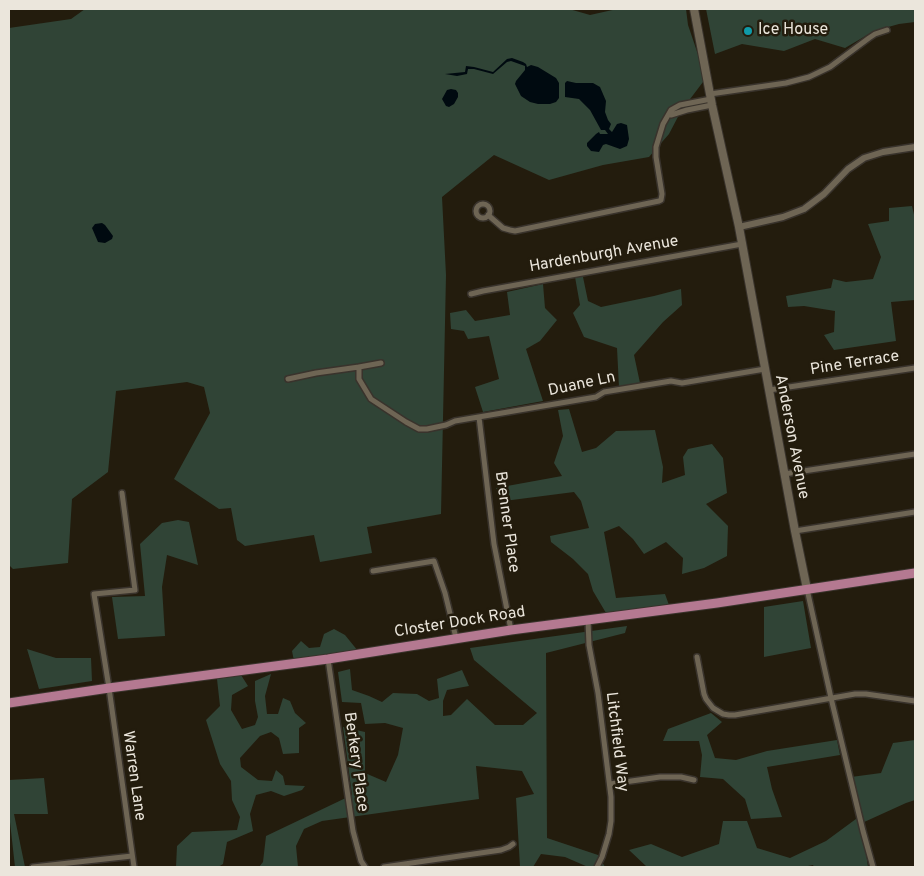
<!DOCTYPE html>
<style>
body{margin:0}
#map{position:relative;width:924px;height:876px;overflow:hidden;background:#231c0d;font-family:Overpass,sans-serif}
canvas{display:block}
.frame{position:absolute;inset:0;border:10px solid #ebe6dc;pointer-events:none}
</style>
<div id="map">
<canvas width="924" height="876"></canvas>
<div class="frame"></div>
</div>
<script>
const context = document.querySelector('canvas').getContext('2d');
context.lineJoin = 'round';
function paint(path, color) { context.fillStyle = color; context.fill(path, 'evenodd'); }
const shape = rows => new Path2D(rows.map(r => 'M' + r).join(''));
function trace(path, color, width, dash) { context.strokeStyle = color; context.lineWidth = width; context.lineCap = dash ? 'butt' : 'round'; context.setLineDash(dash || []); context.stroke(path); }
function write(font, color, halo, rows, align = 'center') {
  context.font = font + ' Overpass,sans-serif'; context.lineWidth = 5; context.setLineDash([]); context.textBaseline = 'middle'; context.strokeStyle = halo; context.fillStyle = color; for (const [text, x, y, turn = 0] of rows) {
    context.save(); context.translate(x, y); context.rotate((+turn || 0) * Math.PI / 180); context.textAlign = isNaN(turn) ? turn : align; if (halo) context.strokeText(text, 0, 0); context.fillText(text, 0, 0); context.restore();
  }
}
paint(shape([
 [85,9,569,9,590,15,617,9,686,9,688,25,706,78,681,111,669,134,649,157,603,165,549,180,494,155,442,197,446,275,441,514,367,527,372,553,320,562,314,535,245,546,237,540,231,508,219,509,174,479,210,413,204,387,187,382,116,391,108,472,72,499,68,563,13,569,9,565,9,28,71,19],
 [706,9,915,9,915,22,899,24,874,31,845,48,815,39,784,51,742,44,715,54],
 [912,206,915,219,915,287,914,288,915,293,915,300,891,302,896,341,834,350,824,335,834,332,835,311,804,306,788,307,786,296,831,288,833,279,846,282,873,279,881,257,868,224,889,221,889,208],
 [575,277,583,277,588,301,601,307,654,296,681,289,682,305,663,322,634,355,640,383,619,387,617,348,584,337,573,313,580,305],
 [543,284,545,308,557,320,540,341,526,349,543,401,483,412,475,387,499,379,489,336,468,339,464,331,451,329,450,313,466,310,475,321,510,315,507,292],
 [569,409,582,452,596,448,616,431,655,430,663,467,662,483,685,475,683,457,688,449,712,444,723,458,727,493,706,504,728,526,727,556,704,568,682,574,683,558,666,542,644,554,633,539,619,526,604,532,616,598,665,594,669,605,606,613,593,591,588,574,573,559,551,542,550,536,589,528,581,501,574,492,504,501,496,488,562,476,554,463,563,436,558,410],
 [178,520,189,522,198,565,167,555,162,587,165,636,118,639,112,597,145,596,140,544,162,523],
 [803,601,811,648,764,657,764,607],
 [627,626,625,633,546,653,547,838,598,855,605,867,588,867,565,857,541,854,533,867,520,867,516,798,534,794,522,771,476,766,479,799,322,821,304,829,296,846,298,867,259,867,263,862,266,836,352,795,343,727,365,732,365,773,386,782,398,755,403,728,385,723,365,724,361,703,342,702,338,672,350,669,352,690,369,696,382,702,393,693,417,694,429,701,439,698,437,679,462,670,469,686,447,690,443,701,443,716,451,715,467,699,495,725,523,725,537,713,474,660,470,648],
 [334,629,345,635,358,651,294,661,292,651,301,641,309,648,320,647,324,634],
 [27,649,56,658,91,658,92,681,39,689],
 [271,674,265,696,267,714,278,714,283,698,290,701,295,713,306,723,299,728,299,753,283,754,279,738,271,732,260,736,240,758,241,767,258,780,272,781,276,770,283,776,285,785,305,786,302,790,284,796,271,791,256,795,250,814,253,831,227,842,223,864,218,867,176,867,177,846,192,832,237,830,240,817,232,800,231,781,220,764,206,720,220,706,217,679,241,675,248,686,232,695,231,710,242,729,255,725,258,717,255,701,255,681],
 [711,713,722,722,707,735,715,758,736,760,767,751,837,740,840,755,767,767,772,789,782,817,751,819,745,799,723,779,700,777,702,755,699,741,663,741,668,729],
 [915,740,915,800,906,803,862,823,868,867,814,867,813,865,803,867,647,867,629,850,651,844,682,857,719,844,723,821,747,821,757,848,790,858,826,841,860,816,851,777,881,773,893,743],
 [44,778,48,814,14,814,25,867,15,867,9,813,9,780]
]), '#304436');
paint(shape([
 [512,58,523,62,526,64,527,67,531,65,538,67,556,78,559,83,559,98,556,102,550,104,538,104,530,102,521,96,515,84,516,81,525,70,525,66,511,61,507,62,493,74,474,69,468,69,467,74,457,76,445,74,465,72,466,66,474,67,493,72,507,59],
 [567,81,576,83,593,83,600,87,606,101,605,112,608,120,611,124,609,129,612,132,617,124,621,123,627,125,629,139,627,146,620,149,606,144,603,145,599,152,591,151,587,146,587,143,596,134,599,132,600,134,608,134,605,130,601,130,590,110,579,99,565,97,565,83],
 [451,89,456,90,458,93,458,97,454,104,449,107,446,106,442,99,447,90],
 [102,223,105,225,113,236,112,239,105,243,98,242,92,228,95,224]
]), '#000a10');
const minor = shape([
 [710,94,786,83,809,77,830,67,869,38,875,34,887,30],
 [669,114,671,115,687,110,712,105],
 '476 211a7 7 0 1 1 14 0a7 7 0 1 1-14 0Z',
 [488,215,503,228,510,230,515,231,659,201,661,200,662,194,656,157,656,147,663,124,671,110,680,105,711,99],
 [471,294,483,291,742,244],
 [359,367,381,363],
 [288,379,316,373,359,367,359,379,371,399,406,422,419,429,427,429,446,425,455,421,596,397,604,392,671,381,682,383,765,369],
 [769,390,915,368],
 [479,417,494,544,511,630],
 [784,474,915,454],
 [122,493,135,590,94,594,109,688,134,867],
 [795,531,915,512],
 [373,571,434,561,445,593,456,638],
 [807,589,831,698,863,831,873,867],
 [588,620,589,645,598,693,611,797,611,821,609,834,602,857,597,867],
 [697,657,704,694,706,699,713,708,723,714,729,715,735,715,855,694,866,694,915,701],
 [328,659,353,831,361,861,365,867],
 [610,784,660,777,681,777,694,780],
 [33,867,132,856],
 [384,867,501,850,509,847,513,844]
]);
const tertiary = shape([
 [739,227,783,217,804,209,824,194,848,169,864,158,883,152,915,147]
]);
const secondary = shape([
 [694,9,712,105,739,227,795,531,807,589]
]);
const primary = shape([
 [9,703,109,688,328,659,511,630,717,603,915,573]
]);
trace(minor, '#39332c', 8);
trace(tertiary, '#39332c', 9);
trace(secondary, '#39332c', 10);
trace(primary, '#39332c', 11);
trace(minor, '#6e6554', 5);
trace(tertiary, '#6e6554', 6);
trace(secondary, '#6e6554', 8);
trace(primary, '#b47991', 9);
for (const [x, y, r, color] of [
 [748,31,5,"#0f9aa8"]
]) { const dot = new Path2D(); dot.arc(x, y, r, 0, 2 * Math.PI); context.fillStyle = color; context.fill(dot); trace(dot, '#231c0d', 2); }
write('16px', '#ebe6dc', '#231c0d', [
 ["Ice House",758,31]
], 'left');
write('16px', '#ebe6dc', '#231c0d', [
 ["Hardenburgh Avenue",604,255,-10],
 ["Pine Terrace",855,364,-9],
 ["Duane Ln",582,385,-12],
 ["Anderson Avenue",791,437,79],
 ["Brenner Place",506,522,82],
 ["Closter Dock Road",460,623,-9],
 ["Litchfield Way",616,742,83],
 ["Berkery Place",355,762,82],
 ["Warren Lane",133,776,82]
]);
</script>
